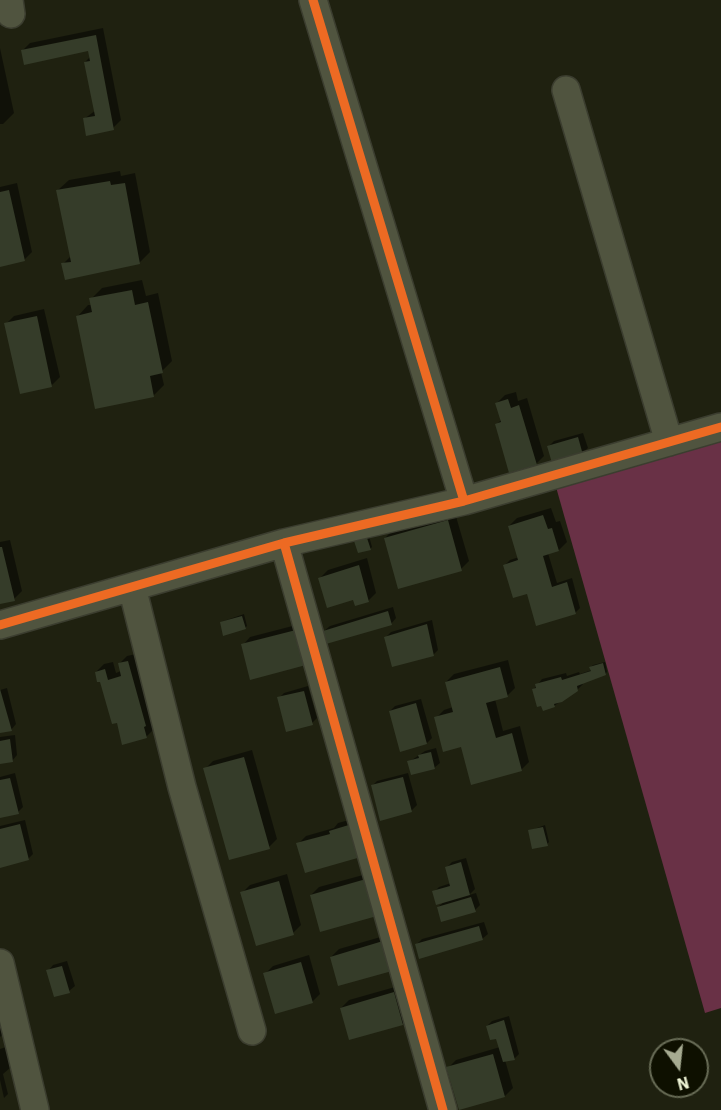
<!DOCTYPE html>
<style>
body{margin:0}
#map{position:relative;width:721px;height:1110px;overflow:hidden;background:#1f2110;font-family:"IBM Plex Sans",sans-serif}
canvas{display:block}
.north{position:absolute;left:649px;top:1038px;width:60px;height:60px;box-sizing:border-box;background:#0e1000;border:2px solid #686c56;border-radius:50%;rotate:165deg;font-size:16px;font-weight:700;line-height:24px;text-align:center;color:#eff5d6}
.north::after{content:'';display:block;margin:auto;width:21px;height:27px;background:#a6ab91;clip-path:polygon(50% 0,100% 100%,50% 72%,0 100%)}
</style>
<div id="map">
<canvas width="721" height="1110"></canvas>
<div class="north">N</div>
</div>
<script>
const context = document.querySelector('canvas').getContext('2d');
context.lineJoin = 'round';
function paint(path, color) { context.fillStyle = color; context.fill(path, 'evenodd'); }
const shape = rows => new Path2D(rows.map(r => 'M' + r).join(''));
function trace(path, color, width, dash) { context.strokeStyle = color; context.lineWidth = width; context.lineCap = dash ? 'butt' : 'round'; context.setLineDash(dash || []); context.stroke(path); }
paint(shape([
 [721,438,721,1008,705,1013,556,487]
]), '#693146');
paint(shape([
 [103,28,121,120,113,128,84,119,96,110,85,62,90,57,89,49,22,51,30,43],
 [0,48,14,113,3,124,0,124],
 [120,171,121,176,135,173,150,252,140,262,66,279,63,264,71,256,58,190,69,180],
 [17,183,32,252,24,260,0,265,0,187],
 [142,280,146,296,158,293,172,361,161,372,164,385,154,395,78,316,88,305,92,305,91,299,102,288],
 [44,309,60,377,52,385,6,324,14,316],
 [516,392,518,401,527,398,544,456,536,464,497,424,502,419,497,403,505,395],
 [583,433,588,448,582,453,549,446,554,441],
 [551,508,556,522,560,521,567,542,559,550,548,553,557,583,572,578,580,608,575,613,528,592,505,565,510,560,519,557,509,526,517,518],
 [455,513,469,561,461,569,385,538,393,530],
 [369,536,372,547,370,549,356,541],
 [10,540,22,591,14,599,0,603,0,542],
 [367,558,376,593,368,601,354,598,320,578,328,570],
 [393,607,396,618,391,624,324,631,330,626],
 [244,614,247,626,245,628,221,622],
 [432,620,438,650,433,655,386,637,391,632],
 [304,623,313,656,243,645,250,637],
 [136,654,154,729,146,737,118,721,101,680,96,672,104,664,113,662,116,673,121,671,119,664,127,656],
 [508,660,515,688,507,696,495,699,503,731,520,726,529,762,521,770,462,745,436,718,444,710,453,707,446,682,454,674],
 [605,662,607,672,605,674,582,683,583,684,577,690,554,706,534,689,542,679,566,673,567,676,579,672,580,674,592,670,591,667,593,665],
 [308,686,317,718,312,723,279,698,284,693],
 [7,688,16,724,11,730,0,731,0,690],
 [421,699,432,738,427,743,390,711,395,706],
 [15,735,17,755,12,761,0,762,0,737],
 [436,748,440,763,434,768,409,762,425,751],
 [252,750,277,839,269,847,205,769,213,761],
 [15,773,23,807,18,812,0,817,0,777],
 [408,773,417,805,412,810,381,819,372,786,377,781],
 [360,817,369,847,298,844,306,836,334,828,338,823],
 [25,820,33,854,28,859,0,866,0,826],
 [545,825,549,842,547,844,529,831],
 [466,858,475,889,469,895,476,893,480,905,475,910,438,907,445,901,434,892,439,887,451,883,447,867,452,862],
 [374,872,322,930,311,895,319,887],
 [287,874,301,925,293,933,242,893,250,885],
 [484,922,488,934,482,939,416,945,422,939],
 [391,934,391,969,331,957,339,949],
 [309,955,320,994,312,1002,265,974,273,966],
 [67,961,75,986,69,991,48,971,53,965],
 [402,985,410,1016,402,1024,341,1008,349,1000],
 [0,1012,5,1032,0,1037],
 [509,1016,519,1054,514,1059,505,1060,513,1088,505,1096,448,1068,456,1060,500,1047,497,1037,487,1026,492,1021],
 [6,1047,10,1068,3,1074,8,1094,4,1098,0,1080,0,1049]
]), '#0007');
paint(shape([
 [96,35,114,130,86,136,83,118,95,116,84,62,90,61,88,51,24,65,21,50],
 [110,181,111,185,125,183,140,264,65,280,61,263,71,262,56,190],
 [9,190,25,261,0,267,0,192],
 [132,290,135,305,148,302,163,373,150,376,154,397,95,409,76,316,92,312,89,298],
 [37,316,52,387,20,394,4,323],
 [508,399,511,408,519,405,537,465,509,473,495,424,501,422,495,403],
 [578,437,583,455,552,463,547,446],
 [543,515,548,529,552,528,559,551,543,556,552,587,567,582,576,614,536,626,527,594,513,598,503,565,518,560,508,526],
 [448,520,462,571,398,589,384,538],
 [367,538,371,550,358,553,354,541],
 [0,547,2,547,15,601,0,604],
 [359,565,369,602,355,606,353,600,327,608,318,578],
 [388,611,392,625,326,644,323,631],
 [242,616,246,629,223,636,220,622],
 [427,624,434,656,392,667,384,637],
 [296,630,306,665,250,680,241,644],
 [128,661,146,726,144,727,147,738,122,745,117,723,112,724,100,682,97,682,95,672,105,669,108,680,121,676,118,663],
 [603,663,606,675,577,686,578,691,562,702,554,704,555,707,543,711,541,706,537,707,532,689,536,688,535,684,561,677,562,680,591,671,589,667],
 [500,667,508,697,486,703,496,738,512,733,522,771,471,785,461,747,443,752,434,717,453,712,445,682],
 [0,689,12,731,0,733],
 [304,691,313,725,286,732,277,697],
 [416,703,427,744,400,752,389,711],
 [10,739,13,762,0,764,0,741],
 [431,752,435,769,411,775,407,761,419,758,418,755],
 [244,757,270,849,229,860,203,768],
 [403,777,412,812,380,821,371,785],
 [10,778,19,814,0,818,0,780],
 [20,824,29,860,0,868,0,829],
 [352,824,361,857,305,873,296,843,330,834,329,831],
 [543,827,548,846,532,849,528,830],
 [461,862,470,895,436,905,432,891,450,886,445,867],
 [366,879,377,916,320,932,310,895],
 [279,881,294,935,256,946,240,892],
 [471,897,476,912,441,922,437,907],
 [479,926,483,940,419,959,415,944],
 [383,941,392,971,338,986,330,957],
 [301,962,313,1003,275,1014,263,973],
 [62,966,70,993,54,997,46,970],
 [394,992,403,1025,349,1040,340,1008],
 [504,1020,515,1060,503,1062,496,1039,490,1040,486,1026],
 [493,1054,505,1097,459,1110,446,1067]
]), '#353c29');
const minor = shape([
 [9,0,11,14],
 [313,0,464,501],
 [566,90,669,442],
 [284,543,443,1110],
 [132,587,182,787,252,1031],
 [0,625,284,543,464,501,721,427],
 [0,963,35,1110]
]);
trace(minor, '#3b3d2f', 30);
trace(minor, '#50543f', 27);
trace(shape([
 [313,0,464,501],
 [284,543,443,1110],
 [0,625,284,543,464,501,721,427]
]), '#ed6a23', 9);
</script>
